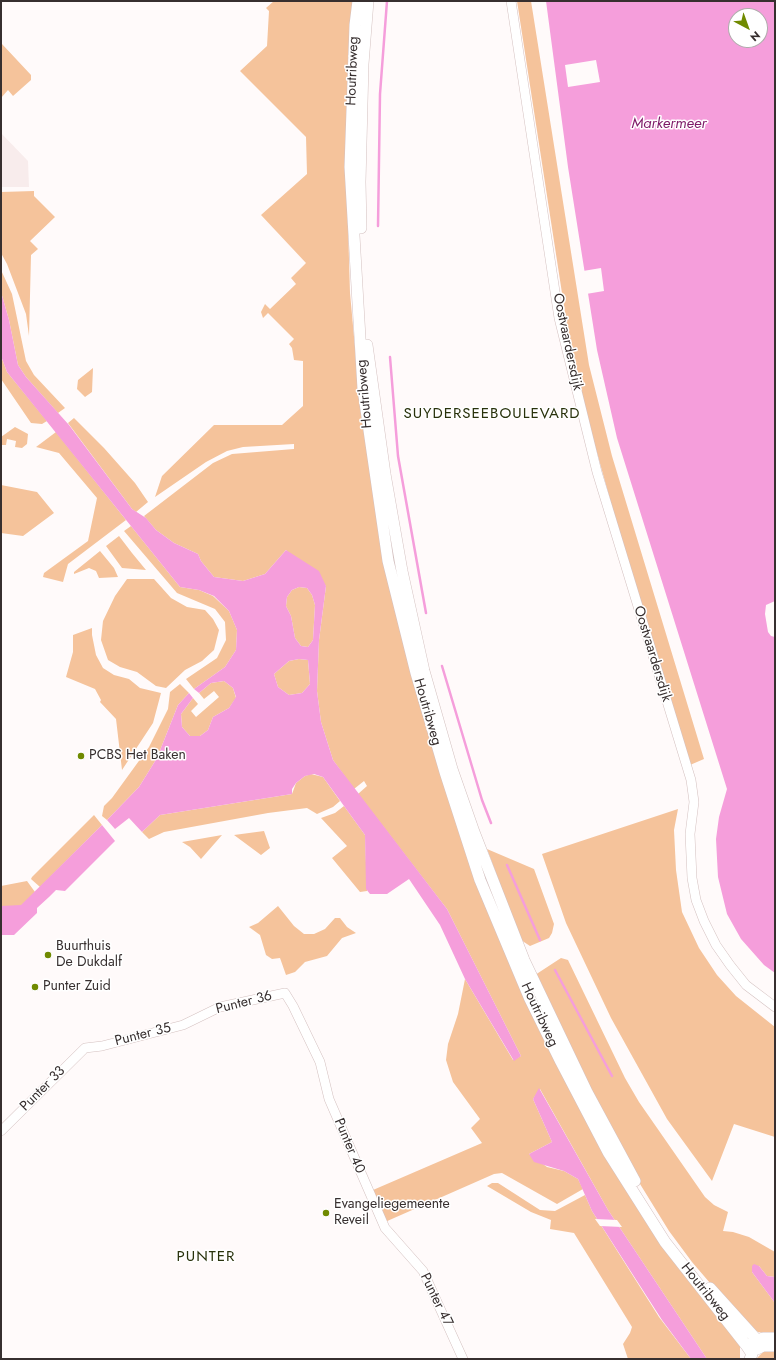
<!DOCTYPE html>
<style>
body{margin:0}
#map{position:relative;width:776px;height:1360px;overflow:hidden;background:#fffafa;font-family:Jost,sans-serif}
canvas{display:block}
.frame{position:absolute;inset:0;border:2px solid #372f2f;pointer-events:none}
.north{position:absolute;left:728px;top:8px;width:40px;height:40px;box-sizing:border-box;background:#fff;border:1px solid #afacac;border-radius:50%;rotate:139deg;font-size:11px;font-weight:700;line-height:16px;text-align:center;color:#372f2f}
.north::after{content:'';display:block;margin:auto;width:14px;height:18px;background:#708a00;clip-path:polygon(50% 0,100% 100%,50% 72%,0 100%)}
</style>
<div id="map">
<canvas width="776" height="1360"></canvas>
<div class="frame"></div>
<div class="north">N</div>
</div>
<script>
const context = document.querySelector('canvas').getContext('2d');
context.lineJoin = 'round';
function paint(path, color) { context.fillStyle = color; context.fill(path, 'evenodd'); }
const shape = rows => new Path2D(rows.map(r => 'M' + r).join(''));
function trace(path, color, width, dash) { context.strokeStyle = color; context.lineWidth = width; context.lineCap = dash ? 'butt' : 'round'; context.setLineDash(dash || []); context.stroke(path); }
function write(font, color, halo, rows, align = 'center') {
  context.font = font + ' Jost,sans-serif'; context.lineWidth = 3; context.setLineDash([]); context.textBaseline = 'middle'; context.strokeStyle = halo; context.fillStyle = color; for (const [text, x, y, turn = 0] of rows) {
    context.save(); context.translate(x, y); context.rotate((+turn || 0) * Math.PI / 180); context.textAlign = isNaN(turn) ? turn : align; if (halo) context.strokeText(text, 0, 0); context.fillText(text, 0, 0); context.restore();
  }
}
paint(shape([
 [1,133,28,161,29,187,1,187]
]), '#f8ecec');
paint(shape([
 [274,1,359,1,346,159,350,293,361,413,395,610,468,853,605,1153,740,1345,740,1359,707,1359,608,1210,540,1089,533,1099,552,1142,529,1154,547,1167,564,1171,578,1179,583,1189,557,1204,502,1173,494,1174,385,1222,373,1190,482,1143,471,1128,480,1119,453,1082,446,1060,448,1044,458,1014,465,979,513,1060,521,1056,447,909,358,794,367,786,364,781,354,789,333,760,321,722,317,691,319,640,326,586,286,550,265,574,243,581,214,577,201,561,198,554,174,543,156,530,144,516,213,463,232,454,294,449,294,444,243,447,227,451,206,462,155,497,162,476,214,425,282,425,303,406,303,361,294,360,292,348,289,344,294,339,268,313,263,318,261,312,265,304,270,309,296,284,291,278,306,263,261,215,307,174,306,137,240,71,267,46,269,11,266,8],
 [517,1,531,1,589,365,612,456,704,759,690,765,615,517,580,392,568,332],
 [2,44,31,75,31,80,13,96,8,90,1,98,1,46],
 [34,191,34,196,55,217,30,241,38,249,31,255,29,336,26,314,7,264,1,253,1,192],
 [1,270,12,294,26,361,34,375,65,408,58,413,26,377,18,365,9,320,1,292],
 [1,356,7,372,47,421,42,424,31,423,1,379],
 [93,368,92,392,85,397,77,389,78,380],
 [74,418,104,448,135,483,148,502,136,512,132,509,68,423],
 [15,427,28,434,27,444,22,448,15,447,16,441,7,439,6,445,2,445,1,450,1,437],
 [56,432,126,520,68,564,63,582,43,577,44,573,88,541,97,498,59,453,36,447],
 [1,485,37,492,54,513,23,536,1,533],
 [131,526,180,587,199,590,213,596,229,611,237,630,236,650,225,667,194,689,186,679,217,658,226,640,225,622,215,609,177,593,124,531],
 [119,536,132,553,146,570,122,568,106,546],
 [100,551,114,568,118,577,99,578,96,571,89,568,74,574,74,572],
 [127,579,154,579,171,598,187,607,205,610,213,619,219,630,214,650,202,661,185,670,166,688,156,686,137,672,120,667,108,660,101,640,103,621,115,596],
 [299,587,307,588,312,595,315,605,313,640,308,647,301,646,295,638,291,616,286,606,287,597,292,590],
 [92,628,92,635,96,655,103,668,114,675,129,679,140,688,161,693,153,723,122,770,116,719,100,702,101,700,95,689,66,677,73,652,73,635],
 [299,659,308,660,310,684,302,693,289,695,278,687,274,674,289,661],
 [224,681,233,688,236,698,229,708,213,717,208,730,200,736,190,736,182,727,181,714,193,698,198,704,191,711,196,717,219,697,214,691,204,699,199,693,211,683],
 [180,684,189,693,178,705,157,758,139,787,107,820,102,816,104,806,112,798,149,747,168,709,170,692],
 [311,774,323,777,340,801,333,807,317,814,307,808,268,813,164,832,149,839,142,832,160,815,292,794,296,783,305,776],
 [344,806,365,835,367,891,360,892,332,858,347,846,321,818,335,813],
 [678,809,674,830,676,870,682,912,699,948,717,975,736,996,775,1027,775,1137,734,1124,712,1181,667,1119,611,1018,566,923,542,854],
 [94,815,102,825,40,887,31,879,32,877],
 [264,831,270,848,261,855,234,835],
 [222,835,201,859,190,847,182,842],
 [487,849,534,869,554,924,552,933,549,938,530,946,521,940],
 [27,881,35,892,21,906,1,906,1,886],
 [278,906,294,926,304,934,314,934,325,929,335,918,340,918,347,927,356,933,342,938,327,956,305,962,295,972,286,975,280,958,272,959,266,955,260,935,249,927,258,923],
 [561,958,568,960,625,1078,639,1102,705,1197,714,1205,728,1212,723,1231,733,1232,749,1237,775,1252,775,1277,767,1276,759,1266,752,1272,775,1303,775,1335,758,1332,752,1329,734,1311,692,1262,669,1231,632,1171,535,975],
 [492,1183,498,1183,540,1210,555,1211,585,1195,592,1211,659,1317,691,1359,628,1359,623,1344,630,1333,632,1327,574,1233,550,1229,551,1220,531,1212,487,1186],
 [764,1351,775,1352,775,1359,756,1359]
]), '#f5c39b');
paint(shape([
 [546,1,775,1,775,601,766,605,765,614,768,632,771,636,775,637,775,973,764,965,741,939,727,914,718,877,716,839,719,817,727,789,617,438,597,350,568,167],
 [736,16,760,16,760,40,736,40],
 [1,292,9,320,18,365,26,377,69,425,132,509,146,518,156,530,174,543,198,554,201,561,214,577,243,581,265,574,286,550,319,571,326,586,319,640,317,691,321,722,333,760,447,909,521,1056,514,1061,465,979,440,925,409,879,387,894,370,894,366,889,365,835,323,777,314,774,305,776,296,783,292,789,292,794,160,815,142,832,129,818,115,829,107,820,139,787,157,758,178,705,189,693,193,698,181,714,182,727,190,736,200,736,208,730,213,717,229,708,236,697,233,688,224,681,211,683,199,693,194,689,225,667,236,650,237,630,229,611,214,596,199,590,180,587,7,372,1,356],
 [299,587,307,588,312,595,315,605,313,640,308,647,301,646,295,638,291,616,286,606,287,597,292,590],
 [299,659,308,660,310,684,302,693,289,695,278,687,274,674,289,661],
 [102,825,115,841,65,891,56,890,49,897,37,908,37,913,14,935,1,935,1,906,21,905],
 [539,1088,608,1210,707,1359,691,1359,662,1320,592,1211,578,1179,564,1171,534,1162,529,1154,552,1142,533,1099],
 [754,1264,759,1266,767,1276,775,1277,775,1303,752,1272,752,1266]
]), '#f59edb');
paint(shape([
 [596,60,600,82,568,87,565,65],
 [601,268,604,291,586,294,583,271],
 [595,1219,617,1220,622,1227,600,1226]
]), '#fffafa');
trace(shape([
 [378,226,380,94,387,1],
 [390,357,398,456,426,613],
 [442,666,482,800,491,823],
 [507,865,540,940],
 [555,970,612,1076]
]), '#f59edb', 2.5);
const minor = shape([
 [511,1,559,318,597,472,691,780,694,802,690,834,692,878,696,900,704,921,716,945,730,965,746,985,775,1007],
 [1,1131,85,1048,102,1046,183,1025,220,1007,285,993,293,1006,320,1062,329,1099,385,1228,423,1271,463,1359]
]);
const major = shape([
 [358,1,355,25,350,167,363,389,388,561,416,673,445,772,480,880,529,997,561,1062,608,1152,665,1242,746,1345,752,1354,750,1359],
 [361,228,360,182,363,64,368,1],
 [367,345,385,474,402,571,424,671,452,769,474,832,524,960,587,1092,635,1181],
 [710,1288,757,1340],
 [751,1344,763,1338,775,1338],
 [757,1349,763,1346,775,1346]
]);
trace(minor, '#d4c1c0', 10);
trace(major, '#d4c1c0', 12);
trace(minor, '#fff', 9);
trace(major, '#fff', 11);
for (const [x, y, r, color] of [
 [81,756,4,"#708a00"],
 [48,955,4,"#708a00"],
 [35,987,4,"#708a00"],
 [326,1213,4,"#708a00"]
]) { const dot = new Path2D(); dot.arc(x, y, r, 0, 2 * Math.PI); context.fillStyle = color; context.fill(dot); trace(dot, '#fff', 1.5); }
write('14px', '#372f2f', '#fff', [
 ["Houtribweg",353,71,-88],
 ["Oostvaardersdijk",567,342,78],
 ["Houtribweg",365,394,-95],
 ["Oostvaardersdijk",652,654,73],
 ["Houtribweg",427,712,74],
 ["Punter 36",244,1003,-14],
 ["Houtribweg",539,1015,65],
 ["Punter 35",143,1035,-14],
 ["Punter 33",43,1089,-45],
 ["Punter 40",349,1146,67],
 ["Houtribweg",705,1292,51],
 ["Punter 47",436,1300,64]
]);
write('14px', '#372f2f', '#fff', [
 ["PCBS Het Baken",89,756],
 ["Buurthuis",56,947],
 ["De Dukdalf",56,963],
 ["Punter Zuid",43,987],
 ["Evangeliegemeente",334,1205],
 ["Reveil",334,1221]
], 'left');
write('italic 15px', '#7e1968', '#fff', [
 ["Markermeer",669,124]
]);
context.letterSpacing = '1px';
write('15px', '#29320c', '#fff', [
 ["SUYDERSEEBOULEVARD",492,414],
 ["PUNTER",206,1257]
]);
context.letterSpacing = '0px';
</script>
